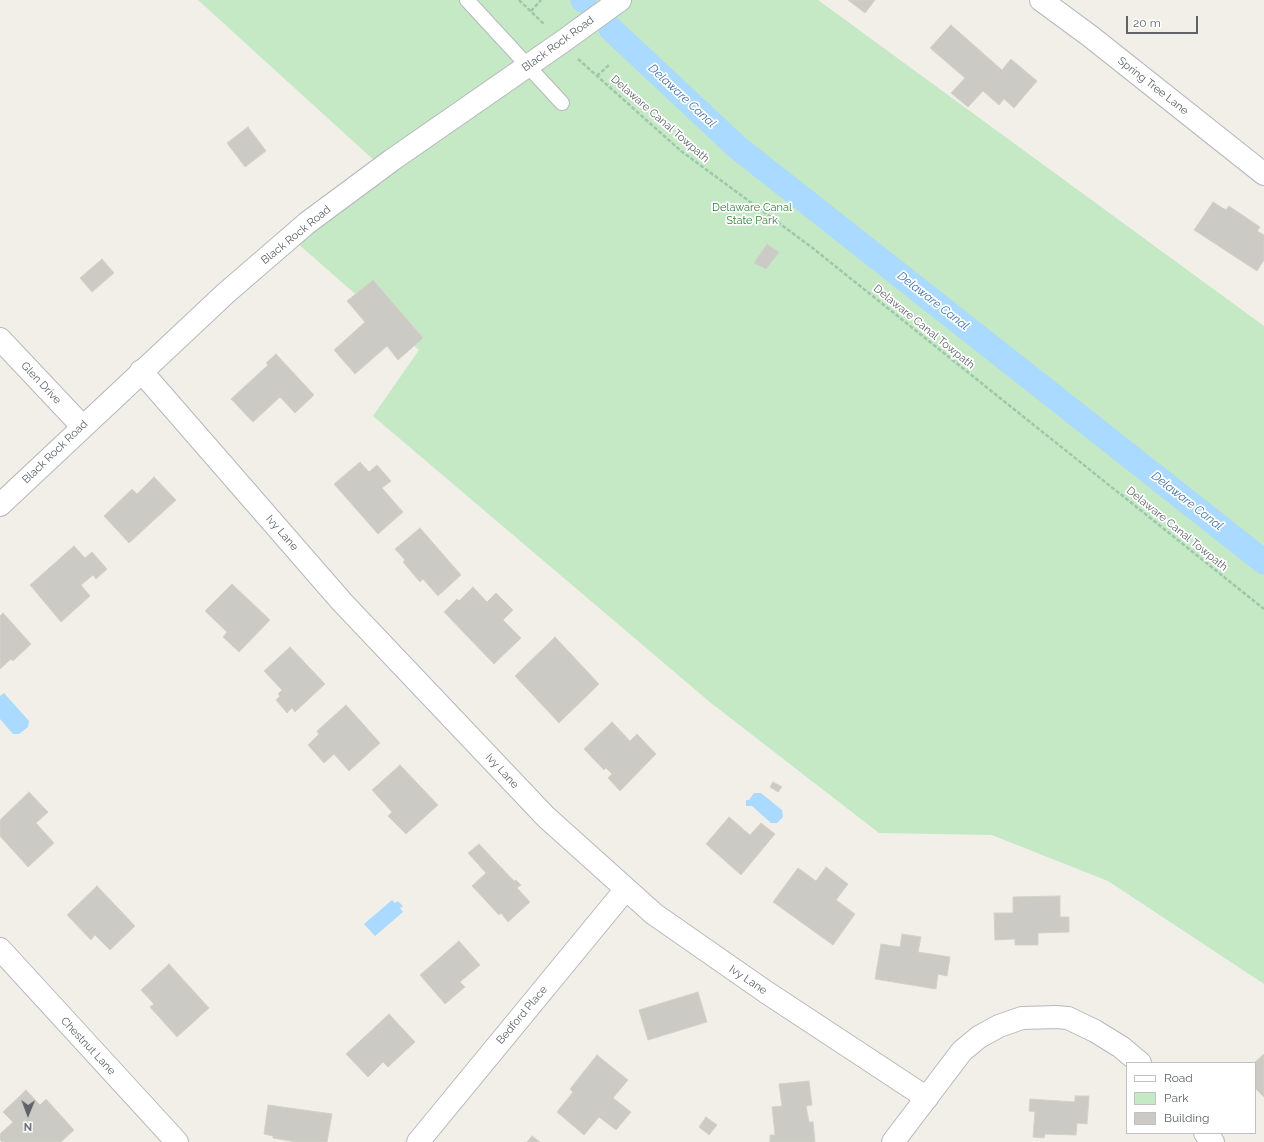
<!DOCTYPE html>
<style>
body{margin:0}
#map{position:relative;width:1264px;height:1142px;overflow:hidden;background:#f1efe8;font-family:Raleway,sans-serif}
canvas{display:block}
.legend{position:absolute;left:1126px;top:1062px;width:130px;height:72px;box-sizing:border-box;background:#fff;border:1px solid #bfc1c3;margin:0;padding:5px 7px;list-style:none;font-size:12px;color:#5f6368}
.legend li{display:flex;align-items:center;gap:8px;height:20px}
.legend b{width:20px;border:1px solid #bfc1c3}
.north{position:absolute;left:8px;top:1094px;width:40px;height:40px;-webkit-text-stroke:3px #fff;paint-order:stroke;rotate:181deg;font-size:11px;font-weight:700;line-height:16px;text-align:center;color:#5f6368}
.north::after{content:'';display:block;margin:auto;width:14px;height:18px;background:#5f6368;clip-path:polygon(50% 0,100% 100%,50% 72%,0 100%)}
.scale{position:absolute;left:1126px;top:16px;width:72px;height:18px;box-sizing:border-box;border:2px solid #5f6368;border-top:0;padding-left:5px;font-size:12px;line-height:14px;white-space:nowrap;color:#5f6368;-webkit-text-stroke:3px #fff;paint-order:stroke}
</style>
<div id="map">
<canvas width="1264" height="1142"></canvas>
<ul class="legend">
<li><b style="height:5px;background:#fff"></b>Road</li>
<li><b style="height:11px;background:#c5e8c5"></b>Park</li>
<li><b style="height:11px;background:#cccac5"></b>Building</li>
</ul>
<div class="north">N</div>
<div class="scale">20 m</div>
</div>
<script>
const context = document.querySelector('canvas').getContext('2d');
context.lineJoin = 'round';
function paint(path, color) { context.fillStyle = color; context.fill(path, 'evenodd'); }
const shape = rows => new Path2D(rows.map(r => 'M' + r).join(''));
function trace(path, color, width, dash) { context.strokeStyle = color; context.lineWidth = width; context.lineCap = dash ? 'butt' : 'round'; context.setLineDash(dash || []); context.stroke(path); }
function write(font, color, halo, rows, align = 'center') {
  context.font = font + ' Raleway,sans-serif'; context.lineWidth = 3.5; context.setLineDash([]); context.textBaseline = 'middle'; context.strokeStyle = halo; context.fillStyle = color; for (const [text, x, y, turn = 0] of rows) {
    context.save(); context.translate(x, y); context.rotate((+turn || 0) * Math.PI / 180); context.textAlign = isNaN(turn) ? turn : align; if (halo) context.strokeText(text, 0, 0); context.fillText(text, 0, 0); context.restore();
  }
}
paint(shape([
 [198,0,818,0,1264,326,1264,984,1108,881,992,835,879,833,711,703,373,416,419,350,296,242,388,173]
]), '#c5e8c5');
paint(shape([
 [4,693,29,721,28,727,19,734,13,734,0,719,0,696],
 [754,793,761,793,782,810,783,817,777,823,771,823,752,806,746,806,746,800,749,800],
 [392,900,395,903,398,901,403,906,400,908,403,912,375,936,364,924]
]), '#aadaff');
trace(shape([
 [583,0,584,1],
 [611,29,737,147,1264,562]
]), '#aadaff', 25);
const building = shape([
 [848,0,875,0,865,13,848,0],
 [951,25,1002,70,1011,59,1037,81,1014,108,1004,99,999,105,983,91,968,107,951,93,965,78,930,48,951,25],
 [248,127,266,151,245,167,227,143,248,127],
 [1213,202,1226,210,1229,206,1260,227,1257,231,1264,235,1264,260,1257,271,1194,230,1213,202],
 [767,244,779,252,766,269,754,263,767,244],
 [102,259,114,273,92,292,80,278,102,259],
 [373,280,423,338,398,360,387,346,355,374,334,350,365,322,347,301,373,280],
 [276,354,314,395,295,413,280,397,253,422,231,399,268,365,266,363,276,354],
 [360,462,369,472,377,465,391,481,382,488,403,512,378,534,334,484,360,462],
 [154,477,176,500,129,543,104,516,132,489,137,494,154,477],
 [420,528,461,575,438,596,423,579,420,582,403,562,405,560,395,549,420,528],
 [74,546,85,558,92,552,107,569,96,579,93,575,81,585,90,596,61,622,30,585,74,546],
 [232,584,270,620,239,652,223,637,227,632,205,611,232,584],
 [473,587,487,602,496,593,513,610,503,620,521,638,494,664,444,612,457,599,459,601,473,587],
 [3,613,31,644,13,661,11,659,0,669,0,616,3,613],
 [555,637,599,684,559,723,515,676,555,637],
 [290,647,325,684,295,712,292,708,287,713,276,700,280,696,278,694,282,690,264,671,290,647],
 [346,705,380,743,349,771,334,754,324,763,308,745,319,734,317,731,346,705],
 [612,722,630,741,637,734,656,754,620,791,608,778,612,774,606,768,604,770,584,749,612,722],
 [400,765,438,805,406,834,388,816,392,812,372,790,400,765],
 [773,782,782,787,778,792,770,787,773,782],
 [29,792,48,812,36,823,54,843,28,867,0,836,0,820,29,792],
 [729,817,750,835,761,823,775,834,741,875,706,844,729,817],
 [479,844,514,881,516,880,521,885,517,888,530,902,508,922,501,913,499,915,472,886,486,873,468,853,479,844],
 [826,867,848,884,836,900,855,914,833,945,773,902,798,868,816,881,826,867],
 [97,886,135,926,110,950,95,935,91,940,67,915,97,886],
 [1060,896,1060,917,1069,917,1069,932,1038,933,1038,945,1015,945,1015,939,995,940,994,913,1013,913,1013,897,1060,896],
 [902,934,921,937,918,952,950,957,947,976,938,974,936,989,875,979,881,944,900,947,902,934],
 [459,941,480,965,460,982,465,987,445,1004,420,975,459,941],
 [169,964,209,1008,177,1037,150,1007,154,1004,141,990,169,964],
 [698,992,707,1022,648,1040,639,1010,698,992],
 [389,1014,415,1042,388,1067,383,1062,368,1077,346,1054,389,1014],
 [1264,1054,1264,1097,1255,1088,1254,1063,1264,1054],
 [597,1055,628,1080,613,1098,631,1112,616,1130,599,1117,584,1135,557,1112,573,1092,570,1089,597,1055],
 [809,1081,812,1105,806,1106,809,1122,813,1122,815,1142,770,1142,770,1135,775,1135,772,1107,782,1106,779,1084,809,1081],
 [26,1090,40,1105,46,1099,74,1130,61,1142,2,1142,0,1140,0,1134,13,1122,3,1112,26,1090],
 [1075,1096,1089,1096,1087,1124,1077,1123,1076,1135,1045,1134,1044,1138,1033,1137,1035,1112,1029,1111,1030,1099,1075,1102,1075,1096],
 [268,1105,332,1114,327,1142,296,1142,273,1138,273,1136,264,1134,268,1105],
 [706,1117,717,1125,709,1135,699,1127,706,1117],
 [532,1136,540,1142,527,1142,532,1136]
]);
paint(building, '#cccac5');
trace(building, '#d6d1c6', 1);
const service = shape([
 [467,0,562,103]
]);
const minor = shape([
 [1041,0,1090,36,1264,174],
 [0,339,82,426],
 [141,371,342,602,546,817,654,914,766,992,927,1098],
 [0,949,177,1142],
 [1205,1133,1213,1142],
 [418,1142,626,889],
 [893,1142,962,1051,979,1037,999,1026,1022,1018,1056,1017,1068,1018,1095,1031,1121,1047,1140,1063]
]);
const tertiary = shape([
 [0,505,226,293,307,223,392,160,562,42,620,0]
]);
trace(service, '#b5b8bc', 16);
trace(minor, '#b5b8bc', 24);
trace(tertiary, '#b5b8bc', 24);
trace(shape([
 [519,0,545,25],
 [531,11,541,0],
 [578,59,681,151,810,246,1264,609],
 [597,76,610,64]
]), '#9cc7a9', 2.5, [4, 2]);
trace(service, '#fff', 14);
trace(minor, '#fff', 22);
trace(tertiary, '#fff', 22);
write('11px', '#5f6368', '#fff', [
 ["Black Rock Road",558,44,-36],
 ["Spring Tree Lane",1153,86,38],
 ["Delaware Canal Towpath",660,119,41],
 ["Black Rock Road",296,235,-39],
 ["Delaware Canal Towpath",924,327,39],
 ["Glen Drive",41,383,47],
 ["Black Rock Road",55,452,-44],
 ["Delaware Canal Towpath",1177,529,39],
 ["Ivy Lane",282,533,49],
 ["Ivy Lane",502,771,47],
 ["Ivy Lane",748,980,34],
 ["Bedford Place",522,1015,-50],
 ["Chestnut Lane",88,1046,47]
]);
write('11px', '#348238', '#fff', [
 ["Delaware Canal",752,208],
 ["State Park",752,221]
]);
write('italic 12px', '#4174aa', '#fff', [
 ["Delaware Canal",682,96,43],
 ["Delaware Canal",933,301,38],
 ["Delaware Canal",1187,501,38]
]);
</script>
